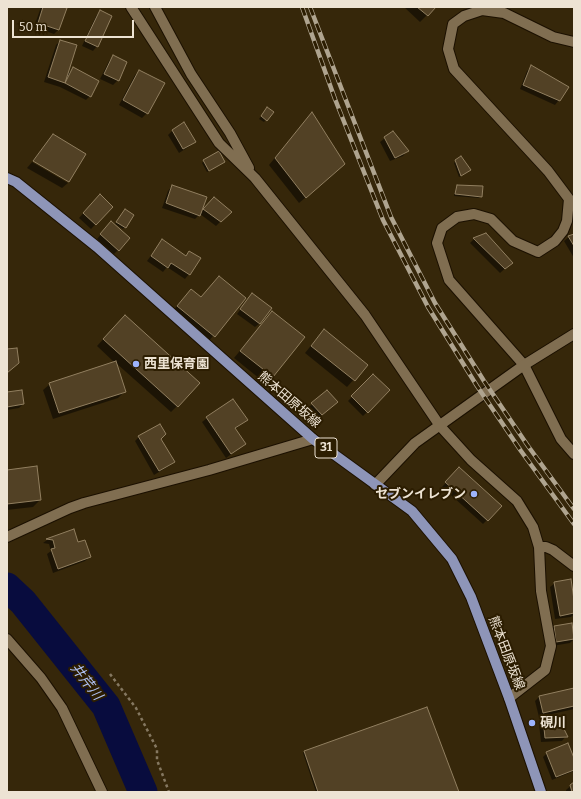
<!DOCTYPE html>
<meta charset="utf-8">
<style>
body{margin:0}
#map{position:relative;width:581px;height:799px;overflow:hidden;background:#36270a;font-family:Bitter,serif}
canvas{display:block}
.frame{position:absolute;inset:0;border:8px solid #ede3d3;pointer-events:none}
.scale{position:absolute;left:12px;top:20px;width:122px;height:18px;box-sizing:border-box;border:2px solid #ede3d3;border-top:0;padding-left:5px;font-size:12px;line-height:14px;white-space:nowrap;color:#ede3d3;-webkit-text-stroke:3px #2c1d01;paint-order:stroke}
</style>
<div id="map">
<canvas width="581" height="799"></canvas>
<div class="frame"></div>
<div class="scale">50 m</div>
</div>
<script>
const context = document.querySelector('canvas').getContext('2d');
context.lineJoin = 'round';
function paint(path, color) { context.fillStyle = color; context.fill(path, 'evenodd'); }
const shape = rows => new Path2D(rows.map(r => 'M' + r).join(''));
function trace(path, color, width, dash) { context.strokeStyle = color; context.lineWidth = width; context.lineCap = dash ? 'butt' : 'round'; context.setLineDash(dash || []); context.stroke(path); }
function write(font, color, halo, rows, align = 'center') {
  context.font = font + ' Bitter,"Noto Sans JP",serif'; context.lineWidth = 4; context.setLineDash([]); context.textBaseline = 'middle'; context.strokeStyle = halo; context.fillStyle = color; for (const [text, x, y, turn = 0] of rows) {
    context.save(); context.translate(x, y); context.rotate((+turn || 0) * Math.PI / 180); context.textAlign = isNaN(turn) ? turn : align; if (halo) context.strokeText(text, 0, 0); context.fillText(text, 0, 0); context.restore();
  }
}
paint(shape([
 [41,7,60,7,59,29,54,34,34,27],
 [404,7,435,7,420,22],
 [100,11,97,46,93,51,82,46,96,16],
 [60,41,66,75,73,69,90,96,86,100,60,87,44,82,56,45],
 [113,56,126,62,118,80,113,85,100,79,109,61],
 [531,67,559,100,555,105,520,89,527,71],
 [140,71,147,113,142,118,119,105,135,75],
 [266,111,272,112,264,122,259,119],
 [306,120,337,171,299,203,269,165],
 [173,130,194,141,190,146,179,153,168,135],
 [393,132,407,151,403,156,390,161,380,142],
 [53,136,85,154,68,182,68,180,33,160],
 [204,161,224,162,207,172,202,163],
 [456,161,468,172,459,177,454,163],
 [32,162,68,183,62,188,27,168],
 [172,186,201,212,210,202,230,212,216,226,200,214,195,219,162,208,168,191],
 [458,186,481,196,479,198,454,196,456,188],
 [95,200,112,207,91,229,79,218],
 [125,210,133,216,123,229,115,224],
 [107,227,118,250,114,254,97,239],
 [574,235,574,258,564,241,569,237],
 [474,239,511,263,500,273,470,243],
 [162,241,185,256,190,252,189,274,185,279,167,267,163,272,147,261],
 [219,277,245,298,207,343,171,313,191,290,201,298],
 [252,294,260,323,255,327,237,314],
 [272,312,304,337,265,383,234,358],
 [118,323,177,406,171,412,116,363,125,391,118,398,53,419,43,390,50,384,115,363,97,346],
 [318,337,367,365,347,387,305,353],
 [373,375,389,390,363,416,348,401],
 [327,391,332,406,317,419,308,408],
 [7,393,23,404,19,408,7,410],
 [207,418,247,420,235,429,245,444,226,458,202,422],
 [139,437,160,438,174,462,169,466,154,475,135,441],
 [7,471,40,500,33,507,7,510],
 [455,473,487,520,483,524,442,487],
 [73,530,77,543,90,557,85,561,53,573,47,554,51,551,49,544,43,543,47,540],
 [555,583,574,607,574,614,571,617,555,619,550,587],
 [554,627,574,639,570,643,552,646,550,631],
 [574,689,574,709,539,717,535,701,540,696],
 [544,719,566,736,562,741,541,742,539,724],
 [305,751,458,792,316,792,303,753],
 [547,753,574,760,574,771,552,780,543,757],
 [574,783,574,792,566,792,566,790]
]), '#0007');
trace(shape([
 [7,587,23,602,106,706,143,792]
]), '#080c3e', 29);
const building = shape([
 [43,7,63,7,67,8,59,30,38,23,43,7],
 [417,7,436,7,428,16,417,7],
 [100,10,112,16,98,47,85,41,100,10],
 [60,40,77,45,65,83,48,77,60,40],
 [113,55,127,62,119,81,104,74,113,55],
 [531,65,569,87,560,101,523,85,531,65],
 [73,67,99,81,91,97,65,83,73,67],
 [139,70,165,83,148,114,123,100,139,70],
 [267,107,274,112,267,121,261,116,267,107],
 [312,112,345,164,306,198,275,158,312,112],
 [184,122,196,142,183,149,172,130,184,122],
 [393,131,409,151,395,158,384,137,393,131],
 [53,134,86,154,69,182,33,161,53,134],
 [219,151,225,162,209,171,203,160,219,151],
 [461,156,471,170,461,176,455,160,461,156],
 [172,185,207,197,200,216,166,203,172,185],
 [457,185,483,186,482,197,455,194,457,185],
 [100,194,113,207,96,225,83,213,100,194],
 [214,197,232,212,221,222,203,209,214,197],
 [125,209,134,215,126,228,116,222,125,209],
 [111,221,130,238,119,251,100,234,111,221],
 [486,233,513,263,505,269,473,238,486,233],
 [574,234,574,246,568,236,574,234],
 [162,239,186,256,189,251,201,258,190,275,171,263,168,268,151,256,162,239],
 [219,276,246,298,215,337,177,306,191,289,201,297,219,276],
 [252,293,272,308,260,324,240,309,252,293],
 [272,311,305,337,273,377,240,351,272,311],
 [125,315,200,383,178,407,103,339,125,315],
 [324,329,368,365,355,381,311,346,324,329],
 [17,348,19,363,7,373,7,349,17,348],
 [116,361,126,392,59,413,49,383,116,361],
 [373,374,390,390,368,413,351,396,373,374],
 [22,390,24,404,7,407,7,392,22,390],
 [327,390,338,402,322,415,311,403,327,390],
 [233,399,248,420,235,428,246,444,231,454,206,417,233,399],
 [160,424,166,434,161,439,175,462,159,471,138,436,160,424],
 [37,466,41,500,7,504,7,470,37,466],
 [459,467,502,506,488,521,445,482,459,467],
 [74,529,78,542,85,540,91,557,58,569,51,549,55,548,53,540,46,539,74,529],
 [571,579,574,600,574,613,560,616,554,582,571,579],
 [572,623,574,639,556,642,554,626,572,623],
 [574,688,574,706,543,713,539,696,574,688],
 [427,707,459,792,317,792,318,792,304,751,427,707],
 [558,717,568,737,545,738,543,718,558,717],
 [568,743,574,758,574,770,556,777,546,752,568,743],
 [574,782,574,792,572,792,570,785,574,782]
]);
paint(building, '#524125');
trace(building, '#917f60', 1);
const minor = shape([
 [131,7,219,143,255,178,365,315,440,426,471,460,517,501,533,527,539,547,541,591,551,646,545,670,509,698],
 [155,7,191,74,230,133,249,168],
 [574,42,553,37,504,13,482,10,464,16,453,24,448,49,454,69,548,171,569,199,567,221,563,231,555,241,538,252,513,241,491,219,474,214,457,217,442,228,437,243,449,280,524,365,561,439,574,454],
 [7,537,70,508,84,503,209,470,313,439],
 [539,547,546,547,553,550,574,566],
 [7,639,41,678,62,708,102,792]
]);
const tertiary = shape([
 [375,485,415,443,524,365,574,334]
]);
const primary = shape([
 [7,178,16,182,97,247,313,439,412,511,452,559,471,597,509,698,541,792]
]);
trace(minor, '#1b1000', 12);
trace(tertiary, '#1b1000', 12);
trace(primary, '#1b1000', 12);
trace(shape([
 [110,674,136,708,157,749,157,760,169,792]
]), '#857861', 2.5, [3, 3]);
trace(minor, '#806e51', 10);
trace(tertiary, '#806e51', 10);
trace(primary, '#8e95b8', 10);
const rail = shape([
 [302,7,335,99,383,220,428,307,477,386,521,451,574,524],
 [310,7,391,217,435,303,484,381,528,446,574,509]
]);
trace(rail, '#afa48f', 4.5);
trace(rail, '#2c1d01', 3, [9]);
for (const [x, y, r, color] of [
 [136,364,4,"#9eb4fd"],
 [474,494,4,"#9eb4fd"],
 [532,723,4,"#9eb4fd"]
]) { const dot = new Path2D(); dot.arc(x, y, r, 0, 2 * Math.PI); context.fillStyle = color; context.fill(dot); trace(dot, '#2c1d01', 1.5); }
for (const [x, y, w] of [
 [326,448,22]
]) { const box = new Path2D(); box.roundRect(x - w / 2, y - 10, w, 20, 3); context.fillStyle = '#2c1d01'; context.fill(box); trace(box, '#ede3d3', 1); }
write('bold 12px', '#ede3d3', null, [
 ["31",326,448]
]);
write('bold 13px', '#ede3d3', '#2c1d01', [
 ["西里保育園",144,364],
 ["セブンイレブン",466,494,"right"],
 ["硯川",540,723]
], 'left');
write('13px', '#ede3d3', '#2c1d01', [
 ["熊本田原坂線",289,400,41],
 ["熊本田原坂線",506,653,69]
]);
write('italic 14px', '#adbef0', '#2c1d01', [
 ["井芹川",86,682,52]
]);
</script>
